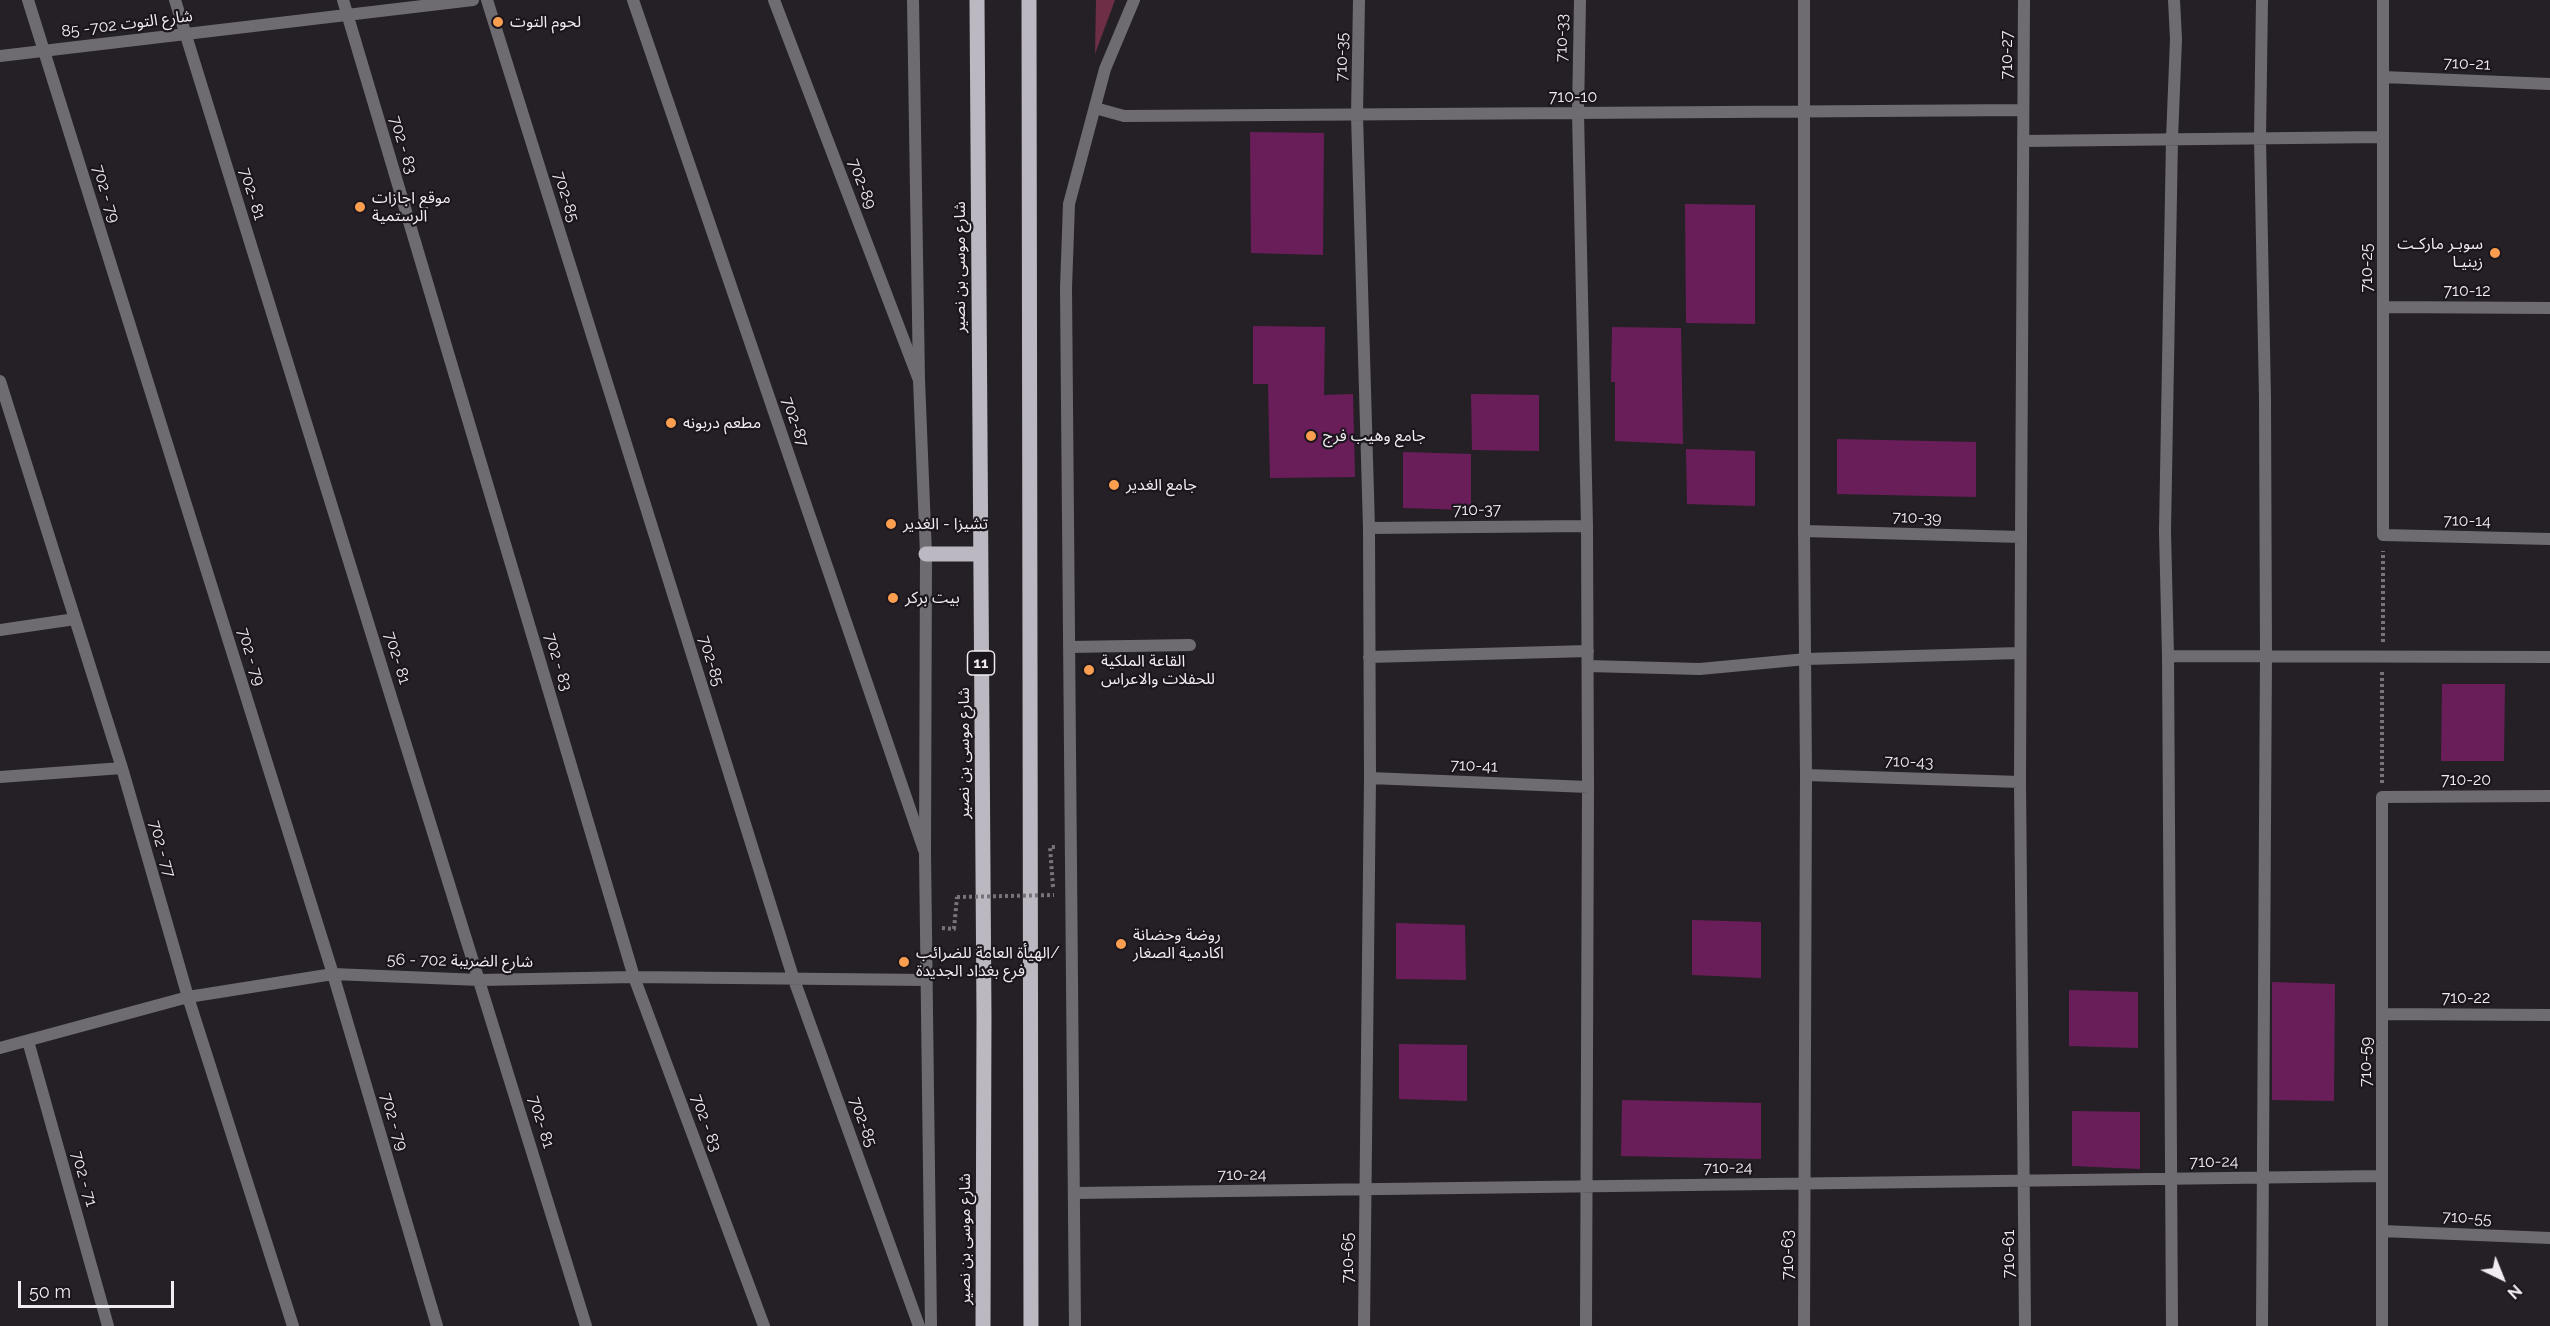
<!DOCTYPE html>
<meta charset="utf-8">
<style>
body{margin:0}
#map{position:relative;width:2550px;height:1326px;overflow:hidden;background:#252026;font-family:Raleway,sans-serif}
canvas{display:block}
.north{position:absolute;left:2472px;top:1248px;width:60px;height:60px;-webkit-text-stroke:4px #1b161d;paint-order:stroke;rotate:137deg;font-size:16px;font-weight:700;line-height:24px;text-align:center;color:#f0ecf1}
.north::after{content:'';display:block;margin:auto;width:21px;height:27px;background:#f0ecf1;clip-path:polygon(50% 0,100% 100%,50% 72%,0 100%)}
.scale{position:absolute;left:18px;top:1281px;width:156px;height:27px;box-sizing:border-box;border:3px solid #f0ecf1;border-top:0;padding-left:8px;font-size:18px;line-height:21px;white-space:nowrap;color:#f0ecf1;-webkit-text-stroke:4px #1b161d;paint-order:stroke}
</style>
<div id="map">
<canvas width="2550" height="1326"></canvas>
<div class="north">N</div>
<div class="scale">50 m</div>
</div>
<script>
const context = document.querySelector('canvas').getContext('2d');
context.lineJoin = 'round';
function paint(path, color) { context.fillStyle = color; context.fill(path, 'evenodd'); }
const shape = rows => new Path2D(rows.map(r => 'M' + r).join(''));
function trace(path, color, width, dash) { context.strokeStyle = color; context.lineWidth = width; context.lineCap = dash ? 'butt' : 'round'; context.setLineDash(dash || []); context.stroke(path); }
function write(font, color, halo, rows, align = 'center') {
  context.font = font + ' Raleway,"Noto Sans Arabic",sans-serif'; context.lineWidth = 4.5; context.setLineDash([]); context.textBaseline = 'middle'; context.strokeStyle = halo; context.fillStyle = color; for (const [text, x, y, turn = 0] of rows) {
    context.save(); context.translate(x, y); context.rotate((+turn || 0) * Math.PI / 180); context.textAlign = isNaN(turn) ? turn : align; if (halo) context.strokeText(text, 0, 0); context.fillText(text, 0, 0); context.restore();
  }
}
paint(shape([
 [1096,0,1115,0,1095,54]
]), '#6d2e46');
paint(shape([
 [1250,132,1324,133,1323,255,1251,253],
 [1685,204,1755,205,1755,324,1686,323],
 [1253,326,1325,327,1324,395,1353,394,1355,477,1270,478,1268,384,1253,384],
 [1612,327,1681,328,1683,444,1615,441,1615,382,1611,382],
 [1471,394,1539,395,1539,451,1472,450],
 [1837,439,1976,442,1976,497,1837,494],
 [1686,449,1755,451,1755,506,1687,504],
 [1403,452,1471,454,1471,510,1403,508],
 [2442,684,2505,684,2504,761,2441,761],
 [1692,920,1761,922,1761,978,1692,975],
 [1396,923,1465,925,1466,980,1396,979],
 [2272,982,2335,984,2334,1101,2272,1100],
 [2069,990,2138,992,2138,1048,2069,1046],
 [1399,1044,1467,1045,1467,1101,1399,1099],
 [1622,1100,1761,1103,1761,1159,1621,1156],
 [2072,1111,2140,1112,2140,1169,2072,1166]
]), '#6a1e59');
trace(shape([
 [2383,642,2383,551],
 [2382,783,2382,671],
 [1053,887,1050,847,1056,847],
 [942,928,954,929,957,897]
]), '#787379', 4, [3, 3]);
trace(shape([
 [1070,647,1190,645]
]), '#6e6c71', 12);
trace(shape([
 [28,0,333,974,437,1326],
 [175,0,586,1326],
 [343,0,634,977,764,1326],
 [487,0,793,977,919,1326],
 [633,0,924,850],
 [774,0,919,380],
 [1359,0,1357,115,1369,528,1587,526,1578,113,1580,0],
 [1804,0,1804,531,2021,537,2024,0],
 [2174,0,2176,39,2172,139,2165,531,2168,656,2550,657],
 [2262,0,2260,138,2265,398,2266,656,2262,1326],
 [2383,0,2383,535,2550,539],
 [0,56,473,0],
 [2383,77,2550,84],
 [1095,108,1124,116,2023,110],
 [2023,141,2383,137],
 [2383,307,2550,308],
 [0,381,122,768,188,997,293,1326],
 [1587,526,1588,787],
 [1369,528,1370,778],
 [1804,531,1806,775],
 [0,630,75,619],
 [2168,656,2172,1326],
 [1369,657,1588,651],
 [1588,666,1700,669,1806,659,2020,653],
 [0,777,122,768],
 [2020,782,2021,537],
 [2382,1014,2550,1015],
 [28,1041,108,1326],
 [0,1048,188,997,333,974,480,980,634,977,927,980],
 [1075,1193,2382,1176],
 [2382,1231,2550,1238],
 [1364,1326,1370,778,1588,787,1586,1326],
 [1804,1326,1806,775,2020,782,2025,1326],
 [2382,1326,2382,797,2550,796]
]), '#6e6c71', 12);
trace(shape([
 [913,0,919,380,926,554,925,854,931,1326],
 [1075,1326,1066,288,1069,204,1105,69,1134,0]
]), '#6e6c71', 12);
trace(shape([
 [977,0,984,1017,983,1326],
 [1029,0,1031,1326],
 [926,554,980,554]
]), '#bbb8c1', 15);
trace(shape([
 [957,897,1054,895]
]), '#787379', 4, [3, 3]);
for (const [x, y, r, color] of [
 [498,22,6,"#fb9e50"],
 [360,207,6,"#fb9e50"],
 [2495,253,6,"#fb9e50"],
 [671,423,6,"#fb9e50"],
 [1311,436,6,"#fb9e50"],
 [1114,485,6,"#fb9e50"],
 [891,524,6,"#fb9e50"],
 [893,598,6,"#fb9e50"],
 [1089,670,6,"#fb9e50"],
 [1121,944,6,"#fb9e50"],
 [904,962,6,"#fb9e50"]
]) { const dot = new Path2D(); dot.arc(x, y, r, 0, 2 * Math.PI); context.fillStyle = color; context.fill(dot); trace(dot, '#1b161d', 2); }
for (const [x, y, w] of [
 [981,663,27]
]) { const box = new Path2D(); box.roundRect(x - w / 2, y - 12, w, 24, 4.5); context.fillStyle = '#1b161d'; context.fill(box); trace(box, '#f0ecf1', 1.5); }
write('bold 15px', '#f0ecf1', null, [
 ["11",981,663]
]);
write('16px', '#f0ecf1', '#1b161d', [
 ["لحوم التوت",510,22],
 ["موقع اجازات",372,198],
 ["الرستمية",372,216],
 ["سوبـر ماركـت",2483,244,"right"],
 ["زينيـا",2483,262,"right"],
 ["مطعم دربونه",683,423],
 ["جامع وهيب فرج",1323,436],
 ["جامع الغدير",1126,485],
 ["تشيزا - الغدير",903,524],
 ["بيت بركر",905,598],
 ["القاعة الملكية",1101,661],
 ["للحفلات والاعراس",1101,679],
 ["روضة وحضانة",1133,935],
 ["اكادمية الصغار",1133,953],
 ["الهيأة العامة للضرائب/",916,953],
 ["فرع بغداد الجديدة",916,971]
], 'left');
write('16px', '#f0ecf1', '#1b161d', [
 ["شارع التوت 702- 85",127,24,-7],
 ["710-33",1562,38,-89],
 ["710-27",2007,55,-90],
 ["710-35",1342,57,-89],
 ["710-21",2467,64,2],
 ["710-10",1573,97],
 ["702 - 83",403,145,73],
 ["702-89",862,184,69],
 ["702 - 79",106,194,73],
 ["702- 81",252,194,73],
 ["702-85",566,197,73],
 ["شارع موسى بن نصير",960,267,-90],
 ["710-25",2367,268,-90],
 ["710-12",2467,291],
 ["702-87",795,422,71],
 ["710-37",1477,510,-1],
 ["710-39",1917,518,2],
 ["710-14",2467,521,1],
 ["702 - 79",251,657,73],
 ["702- 81",397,658,73],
 ["702-85",711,661,73],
 ["702 - 83",558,662,73],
 ["شارع موسى بن نصير",964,753,-90],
 ["710-43",1909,762,2],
 ["710-41",1474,766,2],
 ["710-20",2466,780],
 ["702 - 77",162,849,74],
 ["شارع الضريبة 702 - 56",460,961,1],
 ["710-22",2466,998],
 ["710-59",2366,1062,-90],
 ["702 - 79",394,1122,73],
 ["702- 81",541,1122,73],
 ["702-85",863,1122,70],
 ["702 - 83",706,1123,70],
 ["710-24",2214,1162,-1],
 ["710-24",1728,1168,-1],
 ["710-24",1242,1175,-1],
 ["702 - 71",84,1179,74],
 ["710-55",2467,1218,3],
 ["شارع موسى بن نصير",965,1239,-90],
 ["710-61",2009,1254,-90],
 ["710-63",1788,1255,-90],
 ["710-65",1348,1258,-90]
]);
</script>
